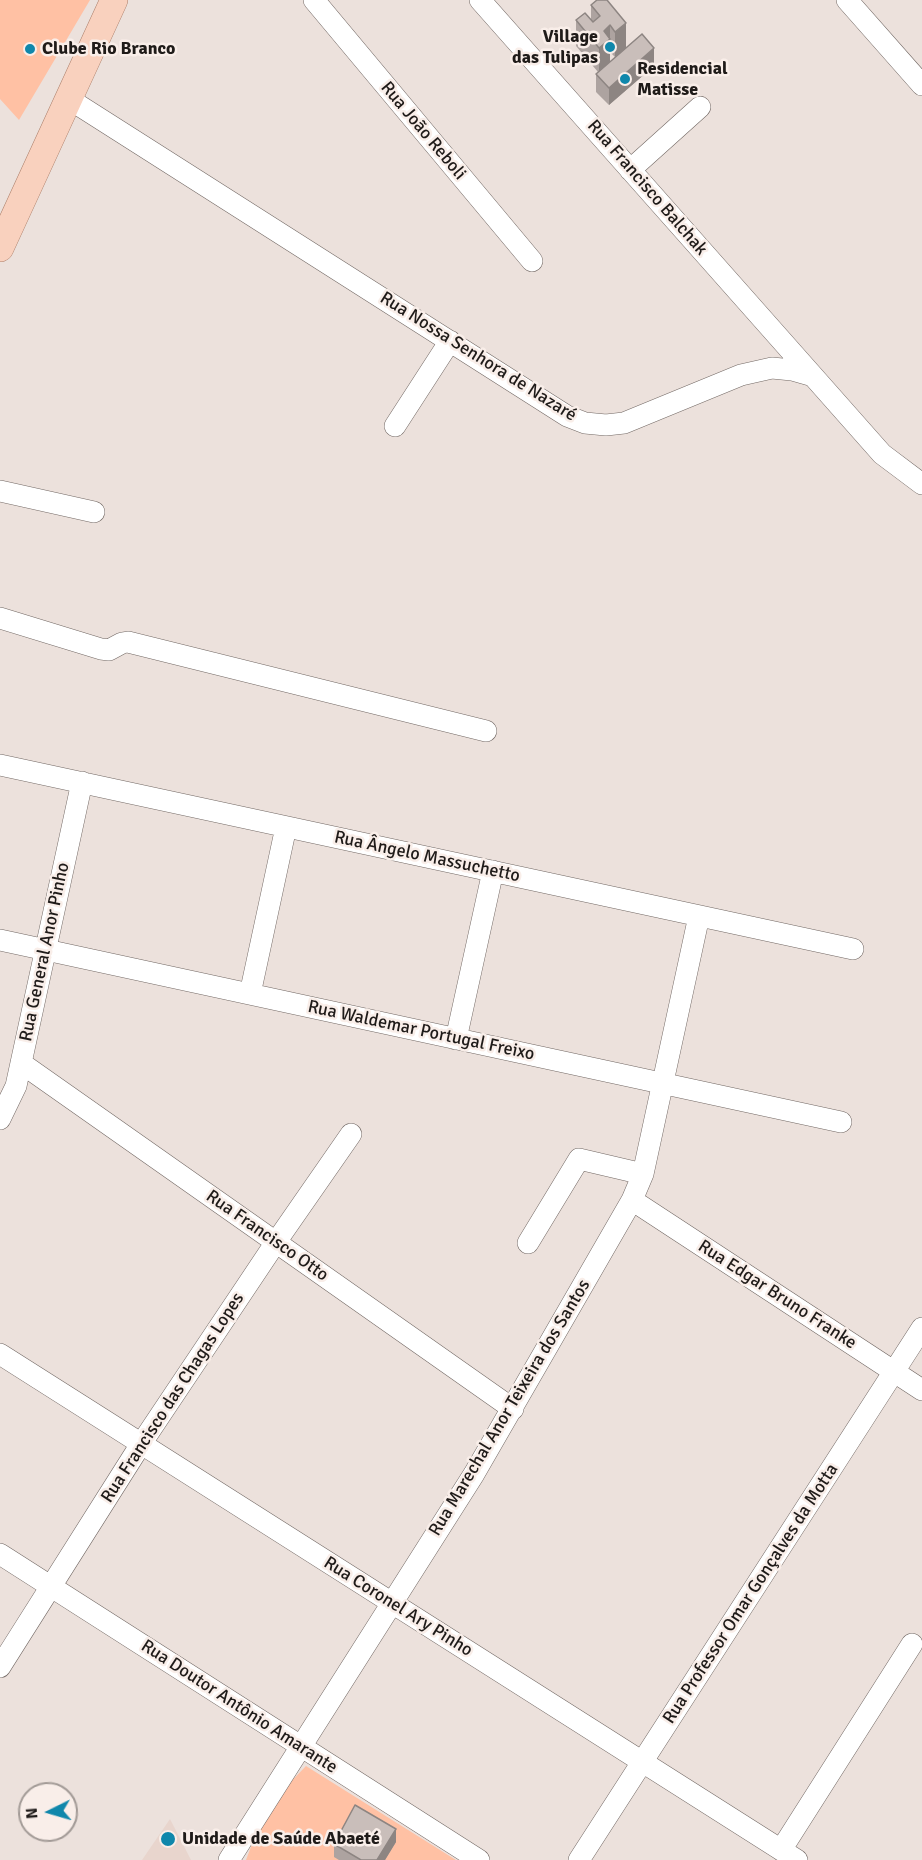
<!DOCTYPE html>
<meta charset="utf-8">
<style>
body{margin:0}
#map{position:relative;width:922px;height:1860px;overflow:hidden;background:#ece1dc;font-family:Signika,sans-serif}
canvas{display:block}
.north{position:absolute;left:18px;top:1782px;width:60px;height:60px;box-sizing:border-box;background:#f9eee9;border:2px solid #a29a96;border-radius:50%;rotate:265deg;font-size:16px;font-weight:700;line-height:24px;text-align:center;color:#1f1b19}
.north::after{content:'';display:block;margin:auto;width:21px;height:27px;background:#0f87ab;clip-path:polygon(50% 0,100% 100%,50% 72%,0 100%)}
</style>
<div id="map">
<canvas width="922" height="1860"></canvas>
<div class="north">N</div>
</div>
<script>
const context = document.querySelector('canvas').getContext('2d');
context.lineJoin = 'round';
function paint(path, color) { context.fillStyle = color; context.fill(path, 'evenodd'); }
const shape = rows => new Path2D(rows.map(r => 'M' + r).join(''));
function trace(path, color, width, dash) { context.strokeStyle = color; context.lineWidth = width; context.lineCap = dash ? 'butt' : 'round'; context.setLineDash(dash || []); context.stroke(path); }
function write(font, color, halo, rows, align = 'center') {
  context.font = font + ' Signika,sans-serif'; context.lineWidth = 5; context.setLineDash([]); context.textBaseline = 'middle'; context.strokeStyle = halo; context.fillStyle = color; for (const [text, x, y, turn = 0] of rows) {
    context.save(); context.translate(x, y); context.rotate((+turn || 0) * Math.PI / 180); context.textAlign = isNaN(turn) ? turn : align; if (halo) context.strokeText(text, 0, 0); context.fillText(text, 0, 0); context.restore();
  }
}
paint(shape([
 [170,1819,191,1860,142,1860]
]), '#e8d5cd');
paint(shape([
 [0,0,90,0,19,120,0,99],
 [306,1766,456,1860,246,1860,255,1836,279,1794]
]), '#ffc1a4');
const minor = shape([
 [314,0,532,261],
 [480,0,813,376],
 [847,0,922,85],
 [69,99,567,416,585,423,606,425,624,423,741,375,772,368,792,370,813,376,882,454,922,484],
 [630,170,700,107],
 [395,426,450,341],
 [0,491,94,512],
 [0,618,101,649,109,650,122,643,128,642,486,731],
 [0,765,853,949],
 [0,940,841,1122],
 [250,994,286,827],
 [456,1039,493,871],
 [21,1063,513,1409],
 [0,1119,16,1086,82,782],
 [632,1200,922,1390],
 [528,1243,579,1159,643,1174],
 [0,1354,797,1860],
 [0,1554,479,1860],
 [0,1667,141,1444,276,1242,351,1134],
 [781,1850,912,1644],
 [229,1860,474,1474,632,1200,643,1174,699,916],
 [579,1860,922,1328]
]);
const major = shape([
 [0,248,114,0]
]);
trace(minor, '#726864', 22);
trace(major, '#aa7d68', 28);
trace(minor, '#fff', 21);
trace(major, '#f9d1be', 27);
paint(shape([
 [597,0,626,48,654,66,609,105,596,92,596,74,598,72,576,46,576,20,591,20,591,5],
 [610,52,615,57,610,62],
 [396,1842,385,1860,339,1860,334,1857,334,1844]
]), '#ada3a0');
paint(shape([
 [626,23,626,48,615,57,615,32],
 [610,25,610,64,599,74,599,48,604,31],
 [654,48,654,66,609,105,609,88],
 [396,1829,396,1842,385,1860,377,1860]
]), '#8d8582');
const building = shape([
 [597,0,607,0,626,23,615,32,610,25,604,31,610,39,599,48,576,20,585,13,593,22,600,16,591,5,597,0],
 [642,34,654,48,609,88,596,74,642,34],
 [355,1805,396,1829,377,1860,361,1860,334,1844,355,1805]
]);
paint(building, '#c9beba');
trace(building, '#8d8582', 1.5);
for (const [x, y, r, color] of [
 [610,47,6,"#0f87ab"],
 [30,49,6,"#0f87ab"],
 [625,79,6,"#0f87ab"],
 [168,1839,8,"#0f87ab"]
]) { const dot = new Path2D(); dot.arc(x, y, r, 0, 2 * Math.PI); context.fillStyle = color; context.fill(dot); trace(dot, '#f9eee9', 2); }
write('bold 18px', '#1f1b19', '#f9eee9', [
 ["Village",598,37,"right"],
 ["das Tulipas",598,58,"right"],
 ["Clube Rio Branco",42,49],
 ["Residencial",637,69],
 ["Matisse",637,90],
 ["Unidade de Saúde Abaeté",182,1839]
], 'left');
write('18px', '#1f1b19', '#f9eee9', [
 ["Rua João Reboli",423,131,50],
 ["Rua Francisco Balchak",647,188,49],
 ["Rua Nossa Senhora de Nazaré",478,357,32],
 ["Rua Ângelo Massuchetto",427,857,12],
 ["Rua General Anor Pinho",45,952,-78],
 ["Rua Waldemar Portugal Freixo",421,1031,12],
 ["Rua Francisco Otto",267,1236,35],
 ["Rua Edgar Bruno Franke",777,1295,33],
 ["Rua Francisco das Chagas Lopes",173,1398,-57],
 ["Rua Marechal Anor Teixeira dos Santos",510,1408,-59],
 ["Rua Professor Omar Gonçalves da Motta",751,1594,-57],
 ["Rua Coronel Ary Pinho",398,1607,32],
 ["Rua Doutor Antônio Amarante",239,1707,33]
]);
</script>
